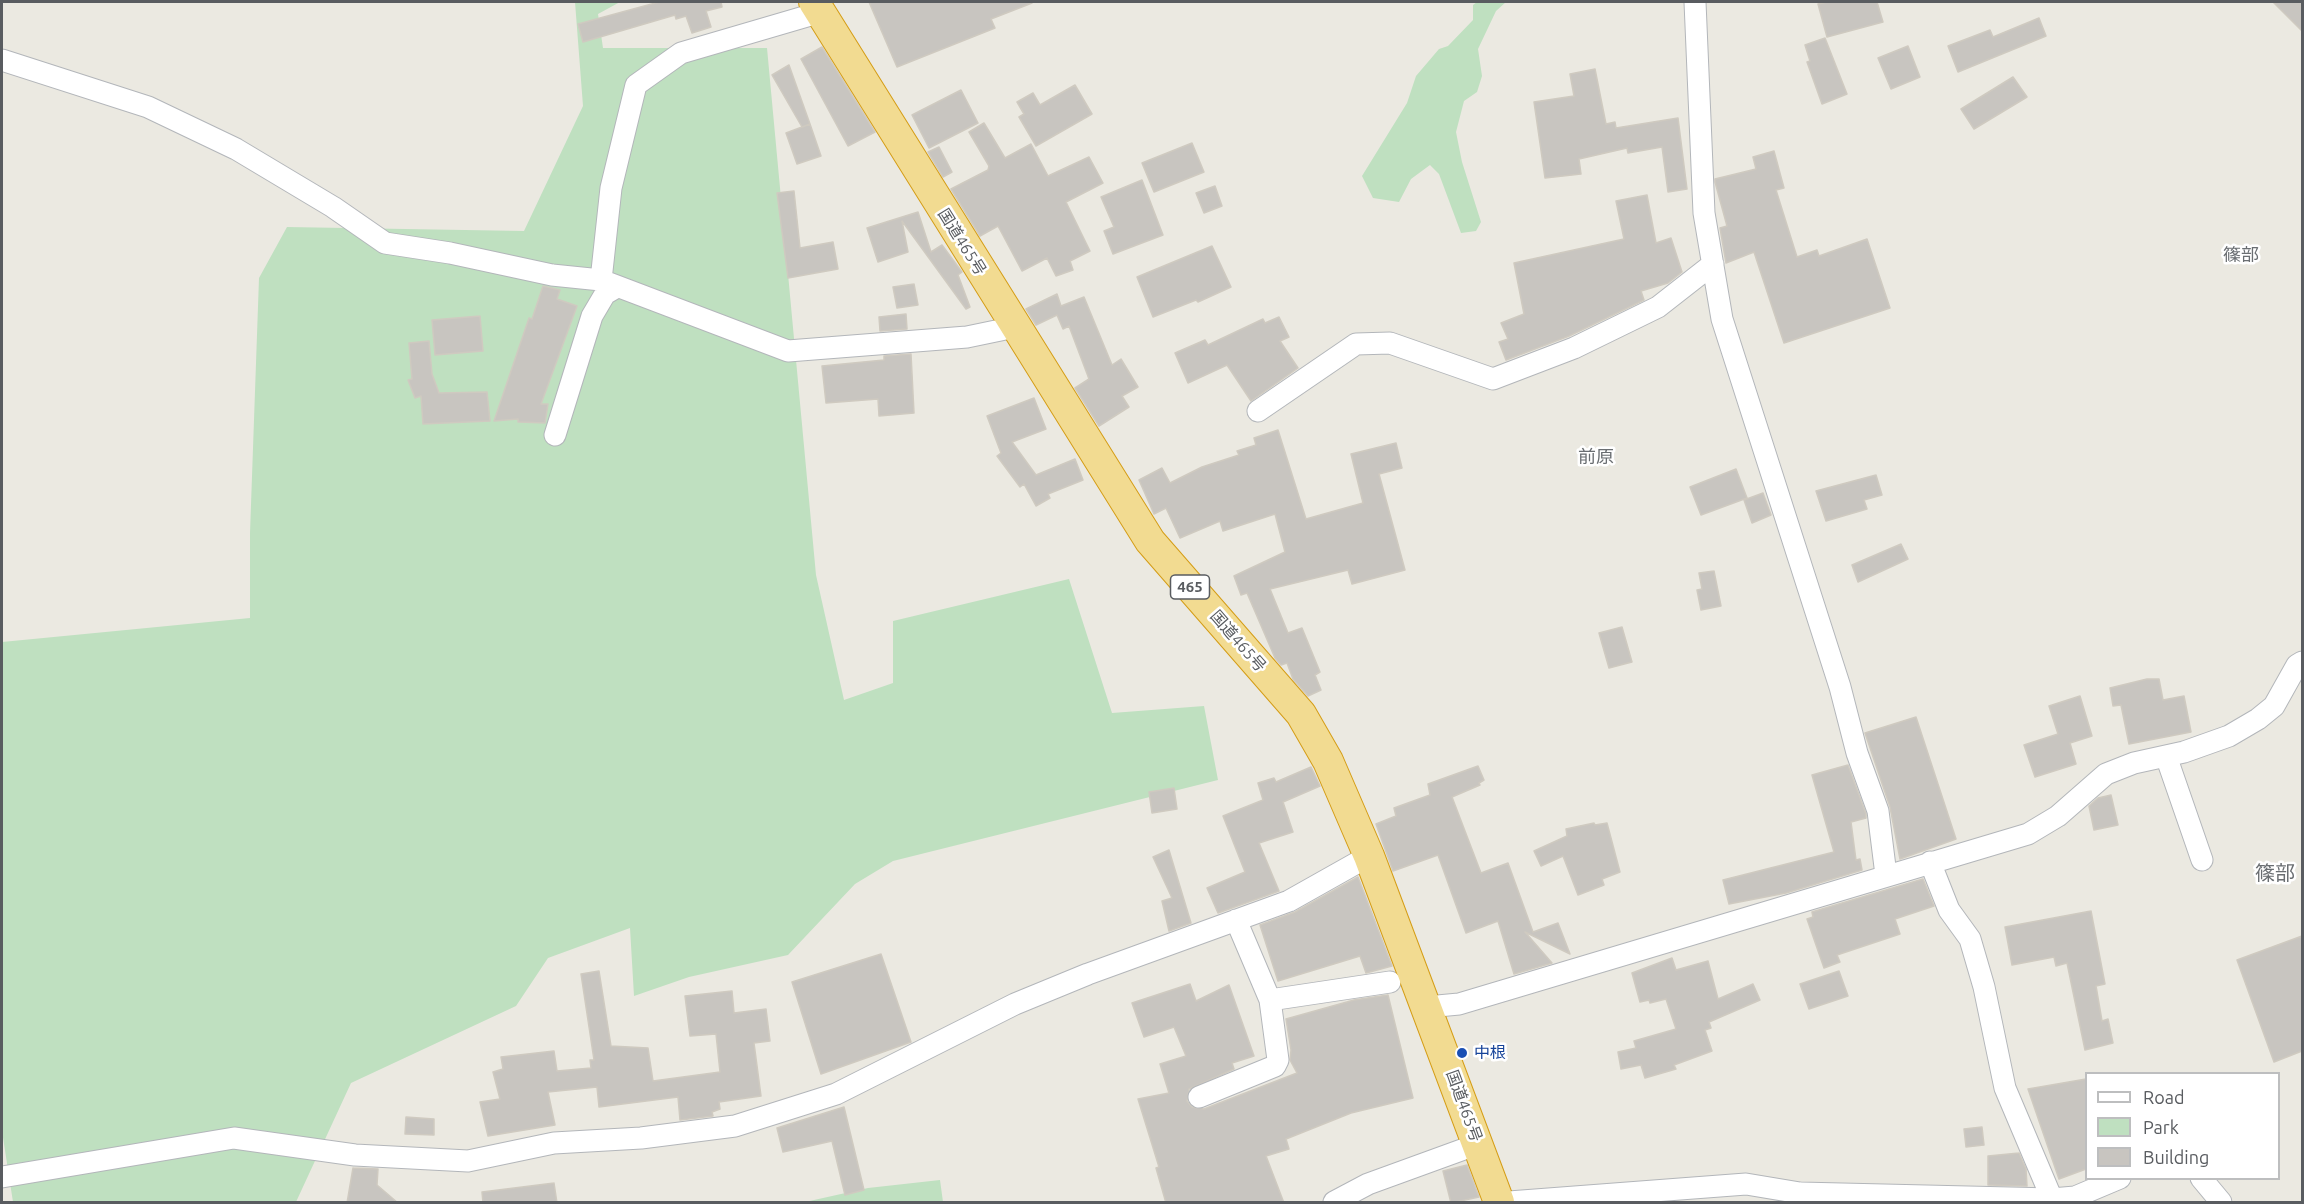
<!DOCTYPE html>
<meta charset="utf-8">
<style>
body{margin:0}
#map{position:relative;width:2304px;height:1204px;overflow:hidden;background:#ebe9e1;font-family:Ubuntu,sans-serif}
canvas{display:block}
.frame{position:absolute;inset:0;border:3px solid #595c60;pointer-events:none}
.legend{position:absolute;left:2085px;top:1072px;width:195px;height:108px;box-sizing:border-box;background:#fff;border:2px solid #bdbebf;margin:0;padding:8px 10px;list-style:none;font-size:18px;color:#595c60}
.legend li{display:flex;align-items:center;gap:12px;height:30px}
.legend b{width:30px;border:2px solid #bdbebf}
</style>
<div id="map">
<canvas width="2304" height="1204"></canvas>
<div class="frame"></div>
<ul class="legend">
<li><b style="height:8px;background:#fff"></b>Road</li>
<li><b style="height:16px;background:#bfe0c0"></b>Park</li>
<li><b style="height:16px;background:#c8c5c0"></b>Building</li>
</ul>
</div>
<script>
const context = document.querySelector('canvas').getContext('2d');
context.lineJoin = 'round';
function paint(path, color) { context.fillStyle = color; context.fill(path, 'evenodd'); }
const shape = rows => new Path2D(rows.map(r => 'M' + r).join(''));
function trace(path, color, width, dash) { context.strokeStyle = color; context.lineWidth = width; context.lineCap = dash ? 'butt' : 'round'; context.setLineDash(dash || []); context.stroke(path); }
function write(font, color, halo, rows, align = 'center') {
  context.font = font + ' Ubuntu,"Noto Sans JP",sans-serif'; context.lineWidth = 5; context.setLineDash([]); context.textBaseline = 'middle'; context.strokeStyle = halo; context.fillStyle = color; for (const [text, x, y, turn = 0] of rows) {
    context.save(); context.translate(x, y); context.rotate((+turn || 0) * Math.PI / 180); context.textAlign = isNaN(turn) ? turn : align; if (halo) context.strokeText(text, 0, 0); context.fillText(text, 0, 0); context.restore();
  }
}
paint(shape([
 [575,2,620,2,598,14,603,48,767,48,816,575,844,700,893,683,893,621,1069,579,1112,713,1204,706,1218,780,893,861,855,884,788,955,689,977,634,996,630,928,548,958,516,1006,351,1083,296,1202,13,1202,2,1131,2,642,250,618,250,533,259,278,287,227,524,231,583,106],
 [1477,2,1506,2,1496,11,1478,49,1482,76,1477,92,1464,101,1456,132,1462,162,1481,222,1476,231,1461,233,1439,174,1430,165,1411,179,1399,202,1373,198,1362,176,1407,103,1416,76,1439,49,1448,46,1473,20,1473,5],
 [940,1180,943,1202,805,1202,868,1188]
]), '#bfe0c0');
const building = shape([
 [659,2,721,2,722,7,706,11,711,27,692,33,686,16,676,19,675,15,583,42,578,24,659,2],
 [869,2,1032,2,1032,3,991,19,995,28,897,67,869,2],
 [1827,2,1877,2,1883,22,1827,37,1818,4,1827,2],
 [2273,2,2302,2,2302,31,2273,2],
 [2039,18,2046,36,1958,72,1948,46,1990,30,1993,37,2039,18],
 [1825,38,1847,94,1822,104,1807,62,1810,61,1805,45,1825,38],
 [1908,46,1920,77,1891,89,1878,58,1908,46],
 [822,47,875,132,848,146,801,59,822,47],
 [789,65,810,124,802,127,810,124,821,156,797,164,786,133,802,127,772,75,789,65],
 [1595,69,1606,124,1615,122,1616,128,1678,118,1687,189,1668,192,1662,147,1628,153,1627,148,1579,159,1581,174,1545,178,1534,102,1574,96,1570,74,1595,69],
 [2013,77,2027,97,1974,129,1961,109,2013,77],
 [1075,85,1092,114,1036,146,1019,117,1024,114,1017,102,1033,93,1040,105,1075,85],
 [961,90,978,123,929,148,912,115,961,90],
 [984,123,1005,158,1031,144,1048,176,1089,157,1103,183,1066,202,1090,251,1070,261,1073,270,1056,276,1047,258,1022,271,998,226,980,236,951,189,988,170,989,166,969,132,984,123],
 [1192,143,1204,172,1154,192,1142,163,1192,143],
 [939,147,952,172,943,177,928,152,939,147],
 [1774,151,1784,188,1776,190,1797,257,1817,250,1819,256,1867,239,1890,308,1784,343,1754,252,1726,263,1720,228,1727,226,1715,182,1715,179,1756,169,1753,157,1774,151],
 [1142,180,1163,235,1113,254,1104,231,1114,227,1101,197,1142,180],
 [1215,186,1222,206,1204,213,1196,193,1215,186],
 [794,191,800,248,833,242,838,269,788,278,777,193,794,191],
 [1647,195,1656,243,1671,238,1682,272,1668,283,1641,291,1644,300,1569,336,1506,360,1499,342,1508,339,1501,323,1524,314,1514,263,1624,239,1616,201,1647,195],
 [918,212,931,252,942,245,962,272,958,275,970,307,966,309,902,221,908,252,878,262,867,228,918,212],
 [1212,246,1231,287,1198,302,1196,300,1153,317,1137,277,1212,246],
 [914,284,918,305,897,308,893,287,914,284],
 [543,286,560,290,557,299,577,306,541,404,548,404,545,423,518,422,518,419,494,421,529,318,532,319,543,286],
 [1057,294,1061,306,1084,297,1112,365,1121,359,1138,387,1122,396,1129,407,1099,426,1075,388,1089,379,1069,326,1063,329,1057,315,1036,325,1026,309,1057,294],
 [906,314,907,329,880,331,879,317,906,314],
 [480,316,483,351,435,355,432,320,480,316],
 [1279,317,1289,337,1280,341,1298,368,1251,401,1227,365,1188,383,1175,353,1205,340,1208,345,1263,319,1265,323,1279,317],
 [429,341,432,374,439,393,487,392,490,421,423,424,421,396,415,398,408,380,412,379,409,343,429,341],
 [911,354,914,413,879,416,878,399,826,403,822,366,884,360,884,356,911,354],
 [1034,398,1046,429,1012,442,1036,475,1075,459,1083,480,1048,494,1050,498,1036,506,1024,484,1020,487,997,456,1001,453,987,416,1034,398],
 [1278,430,1306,519,1363,503,1351,454,1396,443,1402,468,1379,474,1405,570,1352,584,1348,570,1270,589,1288,633,1302,628,1320,672,1315,675,1321,690,1308,696,1293,679,1287,663,1281,665,1275,658,1247,593,1241,595,1234,576,1285,552,1275,514,1223,531,1220,521,1180,538,1166,508,1154,514,1139,480,1162,468,1170,483,1202,467,1239,455,1237,451,1256,445,1254,438,1278,430],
 [1736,469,1747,498,1701,515,1690,487,1736,469],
 [1876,475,1882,495,1864,500,1867,509,1826,521,1816,491,1876,475],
 [1763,493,1771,515,1752,523,1744,500,1763,493],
 [1901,544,1908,559,1858,582,1852,565,1901,544],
 [1714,571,1721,606,1701,610,1697,590,1702,589,1699,573,1714,571],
 [1622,627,1632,662,1609,668,1599,633,1622,627],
 [2147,679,2159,679,2163,700,2184,696,2191,732,2129,744,2121,705,2113,706,2110,688,2147,679],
 [2080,696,2092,736,2070,743,2076,764,2035,777,2024,745,2058,734,2049,706,2080,696],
 [1916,717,1956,839,1900,859,1890,807,1865,733,1916,717],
 [1848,765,1866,814,1866,818,1851,822,1856,860,1860,859,1862,870,1786,893,1729,904,1723,880,1834,852,1812,775,1848,765],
 [1478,766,1484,780,1479,783,1480,785,1452,797,1481,873,1508,863,1533,932,1558,923,1570,954,1525,932,1552,963,1514,974,1498,921,1466,933,1438,855,1393,871,1376,824,1396,816,1394,808,1430,795,1428,784,1478,766],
 [1311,767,1320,786,1283,802,1293,832,1259,843,1279,891,1218,913,1207,888,1245,872,1223,816,1263,800,1258,783,1274,778,1276,782,1311,767],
 [1174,788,1177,809,1152,813,1149,792,1174,788],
 [2111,795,2118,825,2094,830,2089,806,2098,798,2111,795],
 [1594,823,1595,825,1607,823,1620,872,1602,879,1604,885,1578,895,1563,856,1541,866,1534,851,1567,836,1566,829,1594,823],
 [1169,850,1191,923,1169,931,1162,901,1172,898,1153,857,1169,850],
 [1358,877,1392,966,1366,973,1360,956,1278,981,1260,925,1295,912,1358,877],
 [1923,879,1934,906,1895,919,1900,934,1837,955,1840,962,1824,968,1807,919,1813,917,1812,912,1923,879],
 [2091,911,2105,984,2096,986,2102,1021,2108,1019,2113,1043,2085,1050,2067,963,2056,966,2054,957,2012,965,2005,927,2091,911],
 [2302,936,2302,1051,2274,1062,2237,960,2302,936],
 [881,954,911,1042,821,1074,792,982,881,954],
 [1672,958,1676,970,1708,961,1718,999,1753,984,1760,1000,1709,1022,1711,1028,1705,1030,1712,1051,1674,1065,1676,1069,1645,1078,1641,1065,1621,1069,1618,1052,1636,1048,1634,1041,1676,1029,1666,999,1650,1003,1649,1000,1640,1002,1632,973,1672,958],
 [599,971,611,1046,648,1048,653,1081,720,1072,716,1034,690,1036,685,996,732,991,734,1013,766,1009,770,1041,754,1043,761,1096,719,1102,720,1109,712,1112,713,1116,680,1120,678,1097,599,1107,597,1087,548,1092,555,1125,488,1136,480,1102,500,1099,493,1072,503,1069,501,1057,554,1051,557,1071,591,1068,590,1060,594,1060,581,974,599,971],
 [1839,971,1848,996,1809,1009,1800,984,1839,971],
 [1190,984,1196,1001,1229,985,1254,1056,1232,1063,1234,1069,1189,1089,1187,1101,1192,1107,1204,1109,1297,1073,1290,1060,1291,1050,1286,1019,1354,1000,1388,995,1413,1098,1351,1113,1286,1139,1289,1149,1266,1156,1284,1203,1166,1203,1156,1168,1159,1167,1138,1099,1169,1093,1160,1064,1186,1056,1174,1027,1144,1037,1132,1003,1190,984],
 [2086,1079,2086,1169,2059,1179,2028,1089,2086,1079],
 [844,1107,864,1190,845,1195,832,1141,783,1152,777,1128,844,1107],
 [406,1117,434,1119,434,1135,405,1134,406,1117],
 [1982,1127,1984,1145,1966,1147,1964,1129,1982,1127],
 [2019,1153,2026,1169,2027,1186,1988,1185,1988,1156,2019,1153],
 [1467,1165,1479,1197,1451,1203,1443,1171,1467,1165],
 [353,1168,378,1169,377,1185,398,1203,347,1203,353,1168],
 [554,1183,557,1203,483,1203,482,1192,554,1183]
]);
paint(building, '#c8c5c0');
trace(building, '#cfcac0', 1.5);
const minor = shape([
 [1695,2,1704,213,1722,319,1840,687,1857,753,1878,811,1886,875],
 [2,60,148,107,236,149,333,207,385,243,450,253,552,275,601,280,788,351,967,337,1015,327],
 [601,280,611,188,636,85,681,53,821,12],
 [1258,411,1356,344,1390,343,1493,379,1574,348,1658,307,1713,264],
 [555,435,592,316,605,294,617,287],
 [2166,756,2202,860],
 [1930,862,1949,910,1970,939,1984,987,2005,1088,2052,1199],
 [1270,1000,1390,982],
 [1427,1007,1459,1004,2028,834,2058,816,2106,774,2134,763,2184,752,2229,736,2258,719,2274,706,2297,665,2302,662],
 [1199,1097,1275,1066,1278,1060,1270,1000,1236,920],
 [2,1177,234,1138,355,1155,468,1161,554,1143,641,1138,735,1126,836,1094,1015,1004,1088,974,1289,901,1369,856],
 [2201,1178,2221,1202],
 [1334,1202,1368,1184,1478,1144],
 [1509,1202,1746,1184,1800,1193,2052,1199,2075,1197,2120,1178]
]);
const highway = shape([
 [814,2,1150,541,1301,714,1328,761,1369,856,1499,1202]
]);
trace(minor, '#b3b6ba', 23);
trace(highway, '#d59d16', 32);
trace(minor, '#fff', 21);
trace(highway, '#f2db91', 30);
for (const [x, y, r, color] of [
 [1462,1053,6,"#1a4fb4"]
]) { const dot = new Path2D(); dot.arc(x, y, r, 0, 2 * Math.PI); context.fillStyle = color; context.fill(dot); trace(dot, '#fff', 2); }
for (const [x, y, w] of [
 [1190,587,39]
]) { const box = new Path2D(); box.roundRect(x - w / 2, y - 12, w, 24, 4.5); context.fillStyle = '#fff'; context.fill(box); trace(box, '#595c60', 1.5); }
write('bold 15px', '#595c60', null, [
 ["465",1190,587]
]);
write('16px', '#595c60', '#fff', [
 ["国道465号",962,242,58],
 ["国道465号",1238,641,49],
 ["国道465号",1464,1106,70]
]);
write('16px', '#164399', '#fff', [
 ["中根",1474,1053]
], 'left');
write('18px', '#6a6e72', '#fff', [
 ["篠部",2241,255],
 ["前原",1596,457]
]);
write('20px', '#6a6e72', '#fff', [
 ["篠部",2275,873]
]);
</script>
